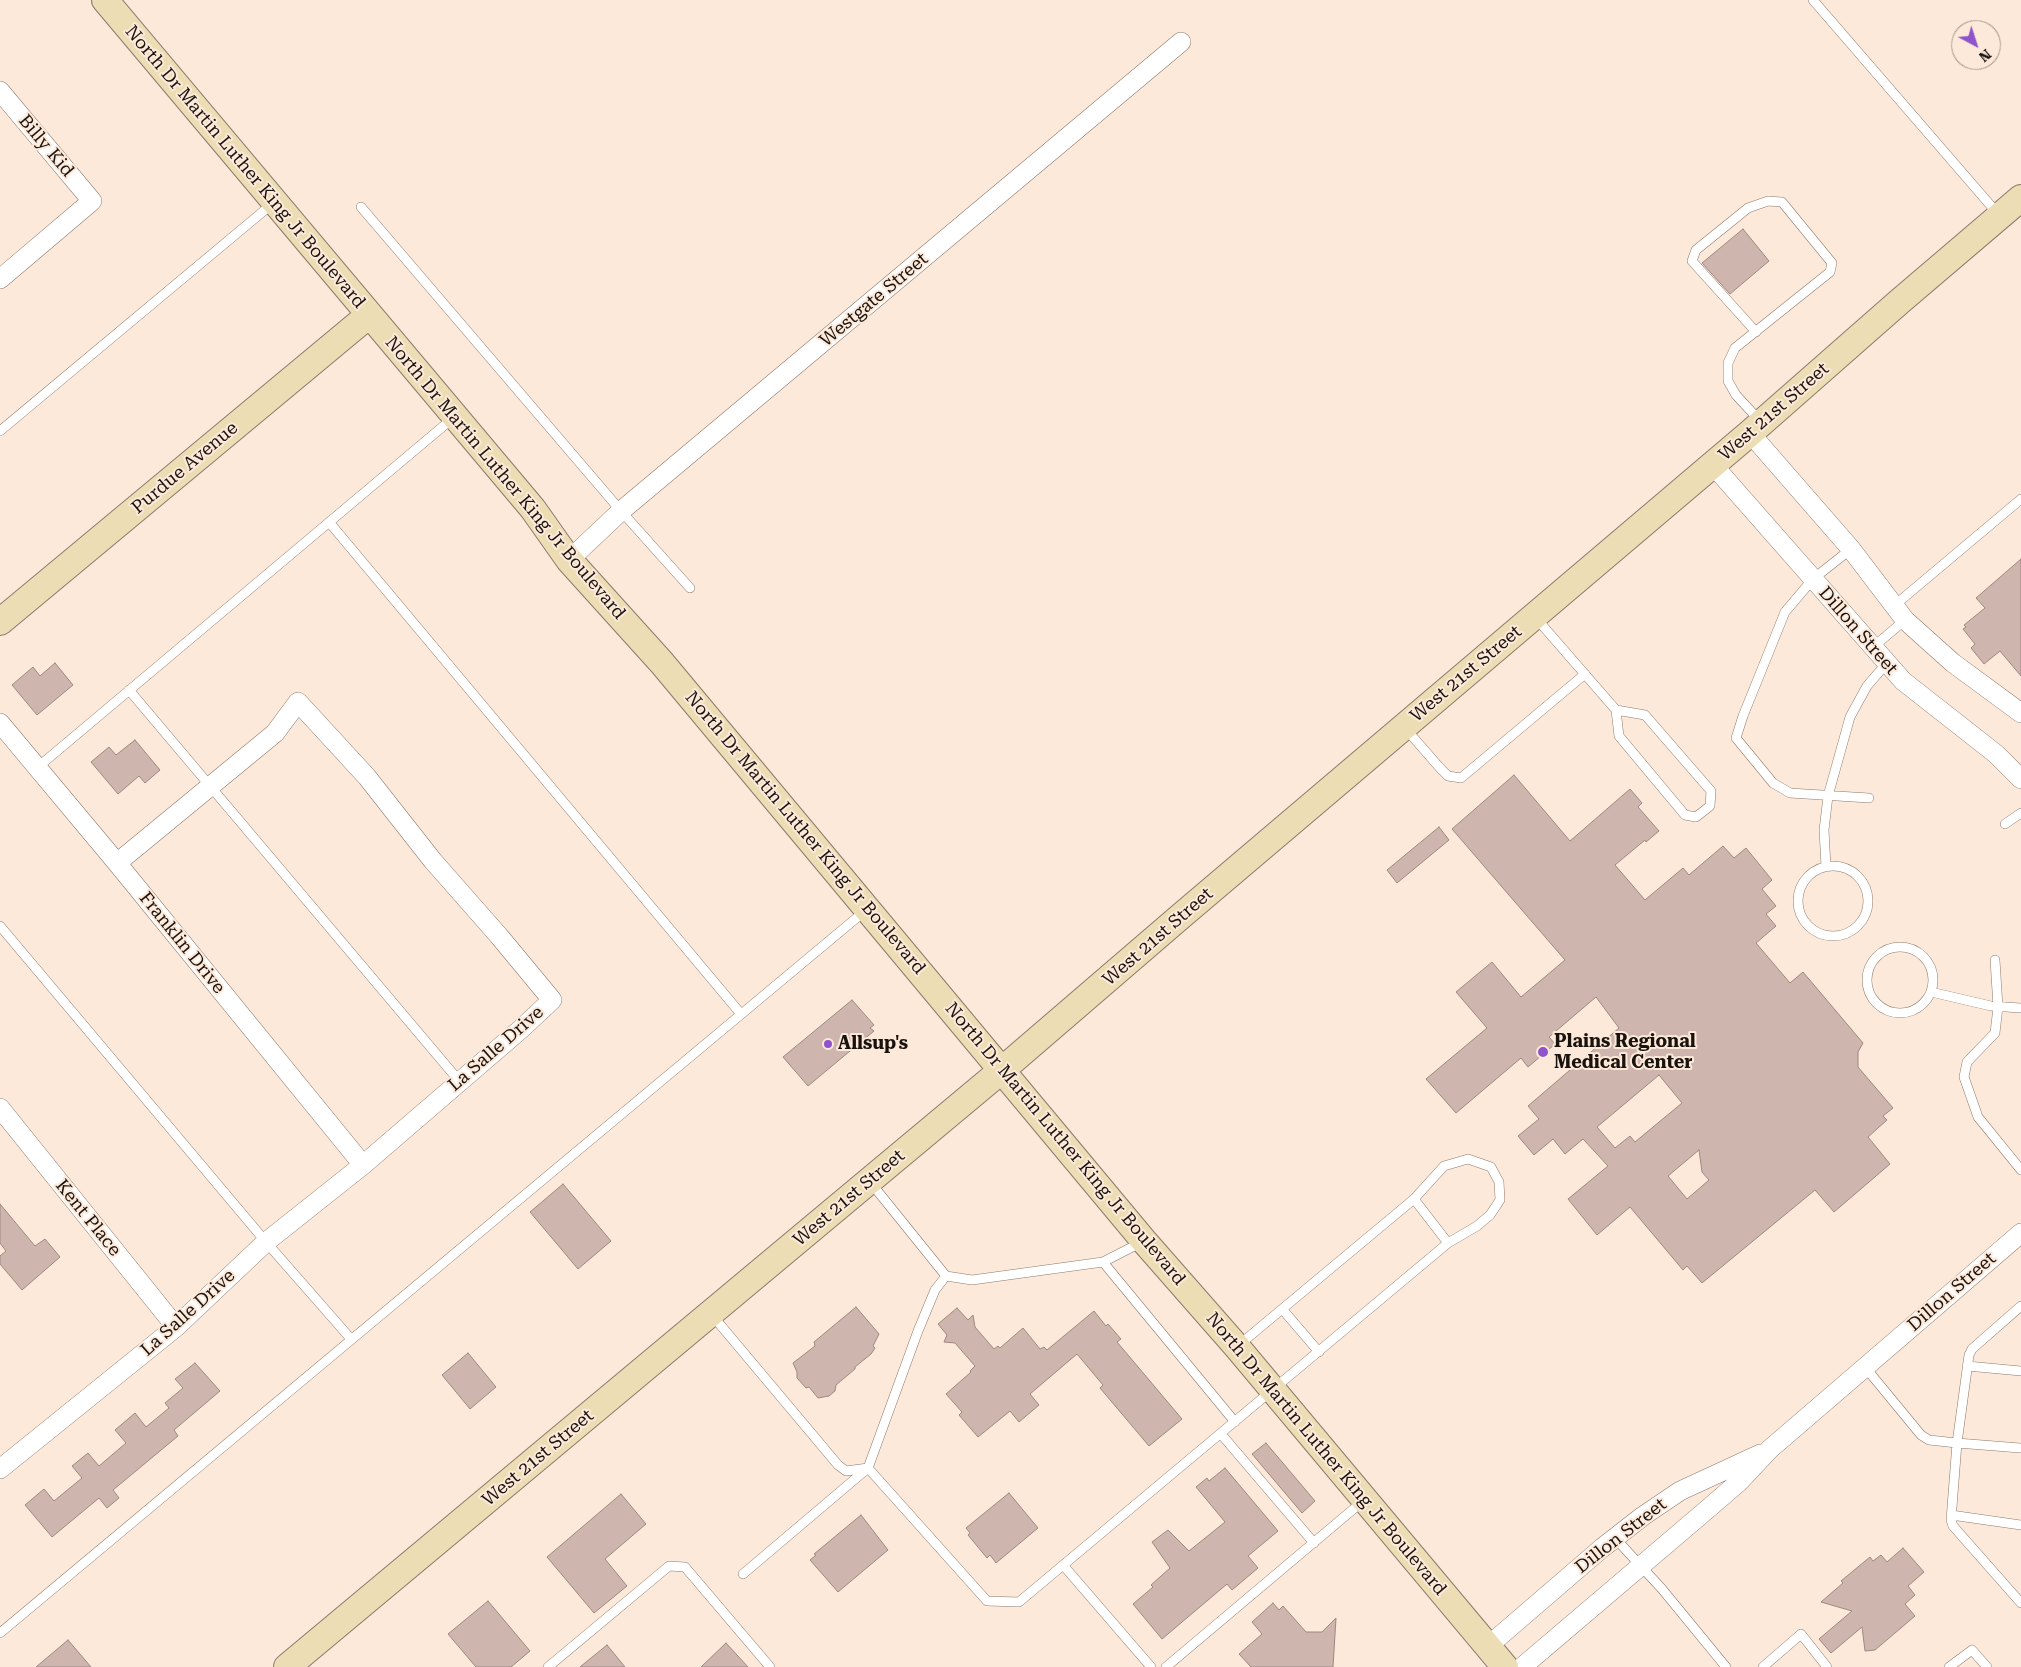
<!DOCTYPE html>
<style>
body{margin:0}
#map{position:relative;width:2021px;height:1667px;overflow:hidden;background:#fde9da;font-family:"Roboto Serif",serif}
canvas{display:block}
.north{position:absolute;left:1951px;top:20px;width:50px;height:50px;box-sizing:border-box;background:#fde9da;border:1px solid #a29388;border-radius:50%;rotate:140deg;font-size:14px;font-weight:700;line-height:20px;text-align:center;color:#19130e}
.north::after{content:'';display:block;margin:auto;width:18px;height:22px;background:#8f53ca;clip-path:polygon(50% 0,100% 100%,50% 72%,0 100%)}
</style>
<div id="map">
<canvas width="2021" height="1667"></canvas>
<div class="north">N</div>
</div>
<script>
const context = document.querySelector('canvas').getContext('2d');
context.lineJoin = 'round';
function paint(path, color) { context.fillStyle = color; context.fill(path, 'evenodd'); }
const shape = rows => new Path2D(rows.map(r => 'M' + r).join(''));
function trace(path, color, width, dash) { context.strokeStyle = color; context.lineWidth = width; context.lineCap = dash ? 'butt' : 'round'; context.setLineDash(dash || []); context.stroke(path); }
function write(font, color, halo, rows, align = 'center') {
  context.font = font + ' "Roboto Serif",serif'; context.lineWidth = 4; context.setLineDash([]); context.textBaseline = 'middle'; context.strokeStyle = halo; context.fillStyle = color; for (const [text, x, y, turn = 0] of rows) {
    context.save(); context.translate(x, y); context.rotate((+turn || 0) * Math.PI / 180); context.textAlign = isNaN(turn) ? turn : align; if (halo) context.strokeText(text, 0, 0); context.fillText(text, 0, 0); context.restore();
  }
}
const building = shape([
 [1743,229,1769,261,1730,294,1702,263,1743,229],
 [2021,559,2021,676,2000,651,1984,664,1971,648,1975,644,1963,629,1966,627,1964,625,1985,608,1976,598,2021,559],
 [55,663,73,685,37,715,12,685,33,667,40,676,55,663],
 [135,740,160,770,145,783,139,776,118,794,91,762,109,747,116,755,135,740],
 [1514,775,1570,841,1630,789,1642,803,1638,807,1659,831,1646,842,1645,840,1615,865,1645,900,1683,868,1689,875,1723,846,1734,858,1746,848,1772,880,1762,889,1776,906,1766,914,1776,926,1756,943,1790,983,1803,972,1863,1043,1858,1052,1858,1067,1893,1108,1883,1116,1887,1120,1868,1137,1890,1164,1834,1212,1815,1190,1702,1283,1687,1266,1683,1270,1630,1207,1597,1235,1568,1199,1608,1166,1583,1139,1565,1154,1553,1139,1534,1155,1518,1136,1539,1119,1528,1106,1619,1028,1596,997,1549,1037,1555,1044,1528,1067,1521,1058,1456,1113,1426,1079,1487,1028,1456,992,1492,962,1521,997,1565,960,1452,829,1514,775],
 [1659,1075,1682,1103,1635,1142,1630,1136,1615,1148,1597,1127,1659,1075],
 [1699,1150,1702,1172,1709,1180,1687,1199,1668,1176,1699,1150],
 [1439,827,1449,840,1397,883,1387,870,1439,827],
 [852,1000,874,1025,870,1028,874,1031,808,1086,783,1057,852,1000],
 [563,1184,611,1241,578,1269,530,1212,563,1184],
 [0,1204,35,1246,45,1239,60,1257,22,1290,0,1264,0,1256,6,1251,0,1243,0,1204],
 [856,1307,879,1334,873,1346,875,1348,871,1354,855,1367,855,1369,836,1385,835,1391,829,1396,818,1398,809,1387,806,1388,797,1378,797,1372,793,1363,815,1346,814,1342,856,1307],
 [957,1308,968,1320,973,1315,975,1327,994,1349,998,1346,1000,1348,1023,1328,1040,1349,1044,1347,1047,1350,1094,1311,1106,1326,1108,1324,1121,1339,1117,1342,1182,1419,1149,1446,1100,1388,1103,1385,1077,1354,1030,1394,1039,1405,1019,1422,1010,1411,978,1437,959,1415,962,1412,946,1394,971,1372,970,1371,975,1366,955,1343,944,1342,947,1335,938,1324,957,1308],
 [468,1353,496,1387,470,1409,442,1375,468,1353],
 [195,1363,220,1391,174,1430,178,1436,113,1490,119,1498,107,1508,99,1498,52,1537,25,1505,44,1489,54,1501,82,1478,72,1466,88,1453,99,1466,126,1443,115,1430,135,1413,146,1427,169,1408,165,1403,183,1388,175,1379,195,1363],
 [1266,1443,1315,1501,1302,1513,1252,1454,1266,1443],
 [1225,1468,1278,1531,1248,1556,1258,1568,1232,1590,1227,1584,1162,1639,1133,1604,1153,1587,1151,1585,1170,1568,1152,1542,1168,1530,1189,1551,1225,1522,1196,1487,1207,1478,1209,1481,1225,1468],
 [1009,1493,1038,1528,996,1563,990,1555,987,1558,968,1535,970,1533,966,1528,1009,1493],
 [621,1494,646,1524,605,1559,627,1586,594,1613,547,1557,621,1494],
 [861,1515,888,1550,838,1592,810,1560,816,1555,814,1554,861,1515],
 [1903,1548,1924,1572,1908,1586,1915,1595,1905,1604,1915,1616,1875,1650,1865,1651,1862,1627,1831,1653,1819,1639,1852,1611,1821,1602,1843,1583,1841,1581,1870,1557,1873,1561,1881,1555,1887,1562,1903,1548],
 [488,1601,530,1651,511,1667,476,1667,448,1634,488,1601],
 [1273,1603,1279,1610,1283,1606,1306,1632,1322,1632,1336,1618,1333,1667,1251,1667,1239,1654,1262,1634,1252,1622,1273,1603],
 [68,1640,91,1667,36,1667,68,1640],
 [726,1643,748,1667,701,1667,726,1643],
 [607,1645,625,1667,580,1667,607,1645]
]);
paint(building, '#ceb6af');
trace(building, '#9e8780', 1);
const lane = shape([
 [1813,0,1998,214],
 [361,207,621,511,690,588],
 [1756,332,1692,261,1696,250,1748,208,1768,201,1782,202,1832,263,1830,272,1735,348,1728,363,1728,381,1736,395,1760,421],
 [0,431,272,204],
 [329,522,741,1014],
 [1851,549,1813,579,1785,612,1743,716,1736,738,1773,783,1790,793,1869,798],
 [1895,605,2021,499],
 [1536,618,1616,710,1619,736,1685,815,1696,817,1710,806,1711,791,1645,715,1616,710],
 [1872,648,1905,620],
 [129,690,460,1082],
 [1405,728,1440,768,1448,776,1461,778,1585,674],
 [38,767,453,418],
 [2005,824,2021,813],
 [1826,866,1824,830,1828,796,1850,717,1867,686,1886,664],
 '1798 901a35 35 0 1 1 70 0a35 35 0 1 1-70 0Z',
 [0,926,266,1242,351,1339],
 '1867 980a33 33 0 1 1 66 0a33 33 0 1 1-66 0Z',
 [1995,960,1998,1007,1995,1033,1967,1062,1964,1077,1978,1117,2021,1170],
 [1931,992,1991,1006,2021,1008],
 [871,1183,946,1276,972,1280,1103,1262,1142,1242],
 [1414,1199,1448,1243],
 [1103,1262,1235,1422],
 [1283,1310,1319,1352],
 [712,1315,838,1465,846,1471,868,1468,987,1601,1019,1602,1448,1243,1477,1226,1490,1215,1500,1200,1499,1182,1491,1167,1468,1159,1444,1166,1414,1199,1239,1345],
 [1967,1366,2021,1371],
 [1865,1367,1921,1435,1929,1440,1957,1443,1951,1520,1953,1526,2021,1603],
 [1221,1434,1314,1543],
 [2020,1448,1957,1443,1969,1355,1972,1349,2021,1306],
 [1951,1515,2021,1525],
 [1615,1538,1662,1589,1726,1667],
 [1063,1565,1151,1667],
 [743,1574,868,1468,918,1331,935,1290,946,1276],
 [0,1633,866,910],
 [548,1667,669,1566,685,1567,770,1667],
 [1166,1667,1363,1501],
 [1763,1667,1801,1634,1827,1667],
 [1949,1667,1972,1650,1987,1667]
]);
const street = shape([
 [0,91,92,201,0,279],
 [1750,433,1851,549,1905,620,1953,663,2021,713],
 [1713,465,1903,681,1996,754,2021,779],
 [569,560,621,511,1181,42],
 [0,723,117,863,363,1165],
 [0,1108,176,1327],
 [0,1469,176,1327,266,1242,363,1165,521,1029,552,1000,499,936,433,861,367,777,298,702,275,733,117,863],
 [1487,1647,1602,1548,1643,1516,1680,1491,1760,1454],
 [1522,1667,1703,1513,1739,1482,1770,1449,2021,1233]
]);
const secondary = shape([
 [105,0,533,509,569,560,662,663,1144,1241,1237,1347,1505,1667],
 [0,622,369,315],
 [287,1667,1002,1070,1181,916,1750,433,1899,302,2021,198]
]);
trace(lane, '#8c7a6d', 10);
trace(street, '#8c7a6d', 20);
trace(secondary, '#8c7a6d', 28);
trace(lane, '#fff', 9);
trace(street, '#fff', 19);
trace(secondary, '#ecddb5', 26);
for (const [x, y, r, color] of [
 [828,1044,5,"#8f53ca"],
 [1543,1052,6,"#8f53ca"]
]) { const dot = new Path2D(); dot.arc(x, y, r, 0, 2 * Math.PI); context.fillStyle = color; context.fill(dot); trace(dot, '#fde9da', 2); }
write('18px', '#19130e', '#fde9da', [
 ["Billy Kid",46,146,50],
 ["North Dr Martin Luther King Jr Boulevard",245,167,50],
 ["Westgate Street",874,300,-40],
 ["West 21st Street",1774,412,-41],
 ["Purdue Avenue",185,468,-40],
 ["North Dr Martin Luther King Jr Boulevard",505,478,50],
 ["Dillon Street",1858,631,49],
 ["West 21st Street",1466,674,-40],
 ["North Dr Martin Luther King Jr Boulevard",805,833,50],
 ["West 21st Street",1158,937,-41],
 ["Franklin Drive",182,943,51],
 ["La Salle Drive",496,1049,-41],
 ["North Dr Martin Luther King Jr Boulevard",1065,1144,50],
 ["West 21st Street",849,1198,-40],
 ["Kent Place",88,1218,51],
 ["Dillon Street",1952,1292,-41],
 ["La Salle Drive",188,1313,-42],
 ["North Dr Martin Luther King Jr Boulevard",1326,1454,50],
 ["West 21st Street",538,1458,-40],
 ["Dillon Street",1621,1536,-38]
]);
write('bold 18px', '#19130e', '#fde9da', [
 ["Plains Regional",1554,1042],
 ["Medical Center",1554,1063],
 ["Allsup's",838,1044]
], 'left');
</script>
